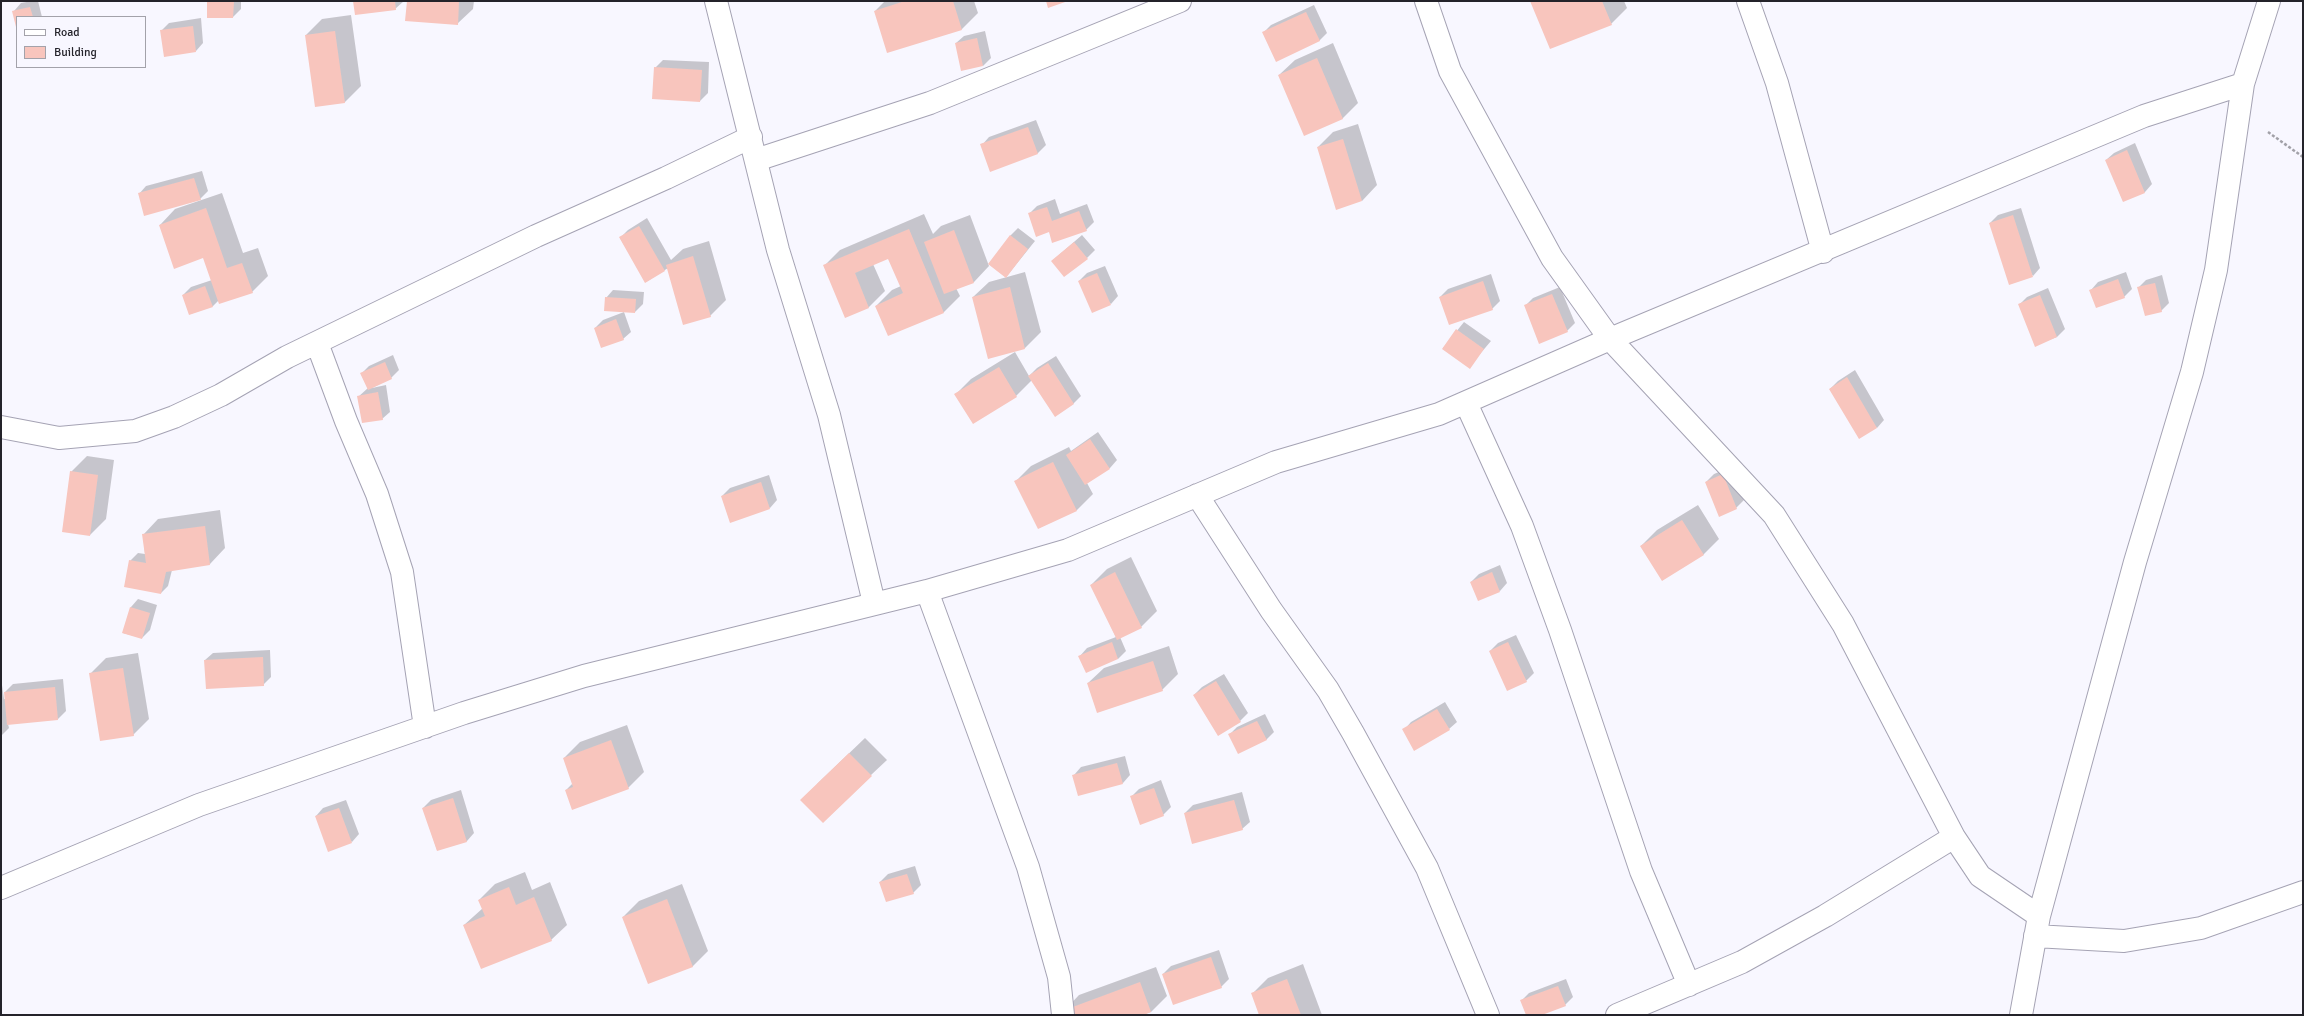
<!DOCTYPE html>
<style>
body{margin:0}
#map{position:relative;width:2304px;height:1016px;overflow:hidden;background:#f8f7ff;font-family:Signika,sans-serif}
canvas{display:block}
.frame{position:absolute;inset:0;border:2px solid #24232a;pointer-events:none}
.legend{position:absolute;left:16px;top:16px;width:130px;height:52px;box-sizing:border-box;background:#f8f7ff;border:1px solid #a3a2aa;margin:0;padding:5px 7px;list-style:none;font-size:12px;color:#24232a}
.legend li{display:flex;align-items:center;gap:8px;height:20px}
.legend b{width:20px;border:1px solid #a3a2aa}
</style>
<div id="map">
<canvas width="2304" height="1016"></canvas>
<div class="frame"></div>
<ul class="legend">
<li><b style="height:5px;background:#fff"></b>Road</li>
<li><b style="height:11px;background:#f8c5bd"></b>Building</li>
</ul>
</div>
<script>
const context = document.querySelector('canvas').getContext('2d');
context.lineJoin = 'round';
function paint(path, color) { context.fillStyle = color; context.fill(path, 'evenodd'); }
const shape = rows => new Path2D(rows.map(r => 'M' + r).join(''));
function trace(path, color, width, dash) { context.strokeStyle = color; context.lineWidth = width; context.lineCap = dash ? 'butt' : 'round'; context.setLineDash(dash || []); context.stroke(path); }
paint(shape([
 [32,1,38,1,42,17,17,17,17,25,14,11,21,3],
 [208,1,241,1,241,9,233,17],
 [354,1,404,1,395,9],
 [408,1,474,1,473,9,457,24],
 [885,1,974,1,978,13,962,29,888,52,875,11],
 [1532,1,1624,1,1627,8,1611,24],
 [1314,5,1327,33,1319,41,1263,33,1271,25],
 [351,15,361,86,345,102,316,106,306,35,322,19],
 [201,18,203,43,196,51,161,31,169,23],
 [985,31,991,58,983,66,956,43,964,36],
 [1333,43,1358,103,1342,119,1279,75,1295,60],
 [663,60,709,62,708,93,700,101,655,68],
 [1036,120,1046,145,1038,153,990,170,982,145,989,137],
 [1358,124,1377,185,1362,201,1318,147,1333,132],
 [2135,143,2152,184,2145,192,2123,201,2106,160,2114,153],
 [202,171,208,191,199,200,139,194,146,186],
 [222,193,243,253,258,248,268,276,252,292,219,300,213,306,190,314,183,295,191,287,212,280,204,257,160,225,175,209],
 [1055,199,1060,214,1087,204,1094,222,1086,230,1049,231,1029,214,1037,206],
 [2021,208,2040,268,2033,276,1990,223,1998,215],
 [924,214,933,234,941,226,970,215,989,266,974,282,956,288,960,296,944,312,889,335,876,306,892,290,901,286,889,257,873,264,885,291,869,307,846,317,824,266,840,250],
 [647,218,671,260,683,249,709,241,726,300,710,316,668,268,646,282,620,238,628,230],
 [1018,228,1035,241,1006,277,1010,236],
 [1082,235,1095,250,1087,258,1052,261],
 [1105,266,1118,296,1111,304,1079,281,1087,273],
 [1025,272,1041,332,1025,348,989,357,973,297,989,282],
 [2126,272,2132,289,2124,297,2091,290,2098,282],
 [1491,274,1500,301,1492,309,1440,297,1448,289],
 [2162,275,2169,303,2161,311,2138,288,2146,280],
 [1560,287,1575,323,1567,331,1525,306,1533,298],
 [2048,288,2065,329,2057,337,2036,345,2019,305,2027,297],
 [613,290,644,292,643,304,635,312,606,298],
 [624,312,631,332,623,339,595,328,603,320],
 [1464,322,1491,341,1469,367,1443,348],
 [1015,352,1029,376,1037,368,1056,356,1081,396,1073,404,1032,380,1016,396,956,394,971,379],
 [393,355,399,370,391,378,372,388,386,385,390,412,382,419,358,397,368,388,361,374,369,366],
 [1855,370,1884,420,1877,428,1830,389,1838,381],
 [1098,432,1117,460,1110,468,1087,483,1093,494,1077,510,1039,528,1015,482,1031,466,1069,447,1071,451],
 [87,456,114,460,106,519,90,535,71,472],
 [1731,467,1744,500,1736,508,1706,482,1714,474],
 [769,475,777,500,770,508,722,496,730,488],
 [1698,505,1719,539,1703,555,1641,546,1657,530],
 [220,510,225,548,210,564,172,570,168,586,161,593,130,561,138,553,145,554,143,535,158,519],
 [1131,557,1157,611,1141,627,1120,637,1126,651,1118,659,1080,656,1087,648,1116,637,1091,585,1107,569],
 [1,564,2,642,1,643],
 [1500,565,1507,583,1500,591,1471,582,1479,574],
 [138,599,157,605,150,630,142,638,123,633,131,607],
 [1516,635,1534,673,1526,681,1490,651,1498,643],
 [1169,646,1178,674,1162,690,1088,683,1104,668],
 [270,650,271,677,263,685,205,660,213,653],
 [138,653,149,719,133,735,90,674,106,658],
 [1224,674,1248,713,1240,721,1194,695,1202,687],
 [1,678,4,699,6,699,5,692,13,684,63,679,66,711,58,719,8,724,9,728,1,736],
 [1445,702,1457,722,1449,729,1404,730,1411,722],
 [1265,714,1274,732,1266,740,1230,734,1237,727],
 [627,725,644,772,628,788,566,790,573,783,564,758,580,742],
 [865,738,887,760,871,775,817,784],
 [1125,756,1130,775,1123,783,1074,775,1081,767],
 [1161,780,1171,807,1163,815,1131,797,1139,789],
 [461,790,474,833,467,841,437,850,423,808,431,800],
 [1242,792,1250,822,1242,829,1185,813,1193,805],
 [346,800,359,834,352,842,316,816,323,808],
 [915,866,921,885,913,893,880,882,888,874],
 [525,872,532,890,550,882,567,925,551,940,464,925,483,908,479,900,495,884],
 [682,884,708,951,692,967,623,917,639,901],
 [1219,950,1229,979,1221,987,1163,974,1171,966],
 [1303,964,1322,1015,1260,1015,1252,994,1268,978],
 [1156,967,1167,996,1151,1012,1141,1015,1064,1011,1079,995],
 [1566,979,1573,997,1565,1005,1539,1015,1527,1015,1522,1000,1529,993]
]), '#0003');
paint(shape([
 [207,1,234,1,233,18,207,18],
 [353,1,395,1,396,10,355,15],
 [407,1,459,1,458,25,405,21],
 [905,1,953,1,962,30,887,53,874,11],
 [1046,1,1068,1,1048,8],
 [1530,1,1602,1,1612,25,1550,49],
 [30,7,33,17,17,17,16,27,12,11],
 [1306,12,1320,41,1276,62,1262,32],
 [193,26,196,52,164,57,160,30],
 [335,31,345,103,315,107,305,35],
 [977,38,983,66,961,71,955,43],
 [1317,58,1343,119,1304,136,1278,75],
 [654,67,702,70,700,102,652,99],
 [1028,127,1038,154,990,172,980,144],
 [1343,139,1362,201,1336,210,1317,147],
 [2127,150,2145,193,2123,202,2105,160],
 [194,178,201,200,144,216,138,193],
 [1047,207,1052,221,1079,211,1087,231,1052,243,1049,232,1036,237,1028,213],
 [206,208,227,268,242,263,253,293,219,304,203,258,174,269,159,225],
 [2013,215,2033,277,2009,285,1989,223],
 [639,226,665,271,645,283,619,237],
 [909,229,944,313,888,336,875,306,903,293,888,259,855,273,869,308,845,318,823,265],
 [954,230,974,283,944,294,924,242],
 [1010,235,1028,249,1006,278,988,264],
 [1074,242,1088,259,1064,277,1051,261],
 [693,256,711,317,683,325,666,265],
 [1097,273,1111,305,1092,313,1078,281],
 [2118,279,2125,298,2096,308,2089,290],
 [1483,281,1493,310,1449,325,1439,297],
 [2155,283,2162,312,2145,316,2137,287],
 [205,286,213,307,189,315,182,295],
 [1010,287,1025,349,988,359,972,297],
 [1552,294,1568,332,1539,344,1524,305],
 [2040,295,2057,337,2035,347,2018,304],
 [605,297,636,299,635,313,604,311],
 [616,319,624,340,601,348,594,328],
 [1456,329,1484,349,1470,369,1442,349],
 [385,362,392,379,368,390,360,373],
 [1048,363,1074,404,1055,417,1028,376],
 [999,367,1017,397,973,424,954,394],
 [1847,377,1877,428,1859,439,1829,389],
 [378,392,383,420,362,423,357,396],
 [1090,439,1110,469,1085,485,1066,455],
 [1053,462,1077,511,1038,529,1014,481],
 [70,471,98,475,90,536,62,532],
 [1723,474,1737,509,1719,517,1705,482],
 [761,482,770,509,730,523,721,496],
 [1682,520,1704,555,1662,581,1640,546],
 [205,526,210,565,166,572,161,594,124,587,129,560,146,563,142,534],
 [1115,572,1142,628,1117,640,1090,585],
 [1492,572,1500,592,1478,601,1470,582],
 [130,607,150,613,142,639,122,633],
 [1112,642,1118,659,1086,673,1078,656],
 [1508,642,1527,682,1507,691,1489,651],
 [263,657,264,686,206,689,204,660],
 [1153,661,1163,691,1097,713,1087,683],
 [123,668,134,736,100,741,89,673],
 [1216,681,1241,722,1218,736,1193,695],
 [55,687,58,720,7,725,4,692],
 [1437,709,1450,730,1414,751,1402,729],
 [1257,721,1267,740,1238,754,1228,734],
 [611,740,629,789,572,810,565,790,573,787,563,758],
 [849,753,872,776,823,823,800,800],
 [1117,763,1123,784,1078,796,1072,775],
 [1154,788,1164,816,1140,825,1130,796],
 [453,798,467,842,437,851,422,808],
 [1234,800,1243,830,1192,844,1184,813],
 [339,808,352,843,328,852,315,816],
 [907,874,914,894,886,902,879,882],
 [509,887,516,905,534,897,552,941,481,969,463,925,485,916,478,900],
 [667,899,693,967,648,984,622,917],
 [1211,957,1222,988,1173,1005,1162,974],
 [1287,979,1301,1015,1259,1015,1251,993],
 [1140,982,1151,1012,1144,1015,1064,1015,1062,1011],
 [1558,986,1566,1006,1542,1015,1526,1015,1520,1000]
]), '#f8c5bd');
const minor = shape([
 [716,1,778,250,829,415,874,603],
 [1426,1,1450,71,1552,258,1610,339,1774,515,1843,624,1954,837],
 [1748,1,1777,83,1823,252],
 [756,160,930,103,1180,1],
 [317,343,346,421,377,494,402,572,425,727],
 [1466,403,1522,526,1560,630,1641,871,1689,985],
 [1,427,59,438,135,431,174,417,221,395,287,357,536,236,666,178,751,137],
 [1197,495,1271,610,1328,690,1353,733,1427,868,1488,1015],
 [927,591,1028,867,1059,977,1063,1015],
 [1,888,199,805,464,713,584,676,927,591,1068,550,1276,462,1439,414,1610,339,2144,116,2243,84],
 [2035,936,2124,941,2201,928,2303,892],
 [1617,1015,1742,962,1825,916,1954,837,1980,876,2039,916],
 [2021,1015,2039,916,2135,562,2192,372,2216,270,2243,84,2269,1]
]);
trace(minor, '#a5a3b4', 24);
trace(shape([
 [2268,132,2303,157]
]), '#a2a1a8', 2.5, [3, 2]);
trace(minor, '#fff', 22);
</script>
